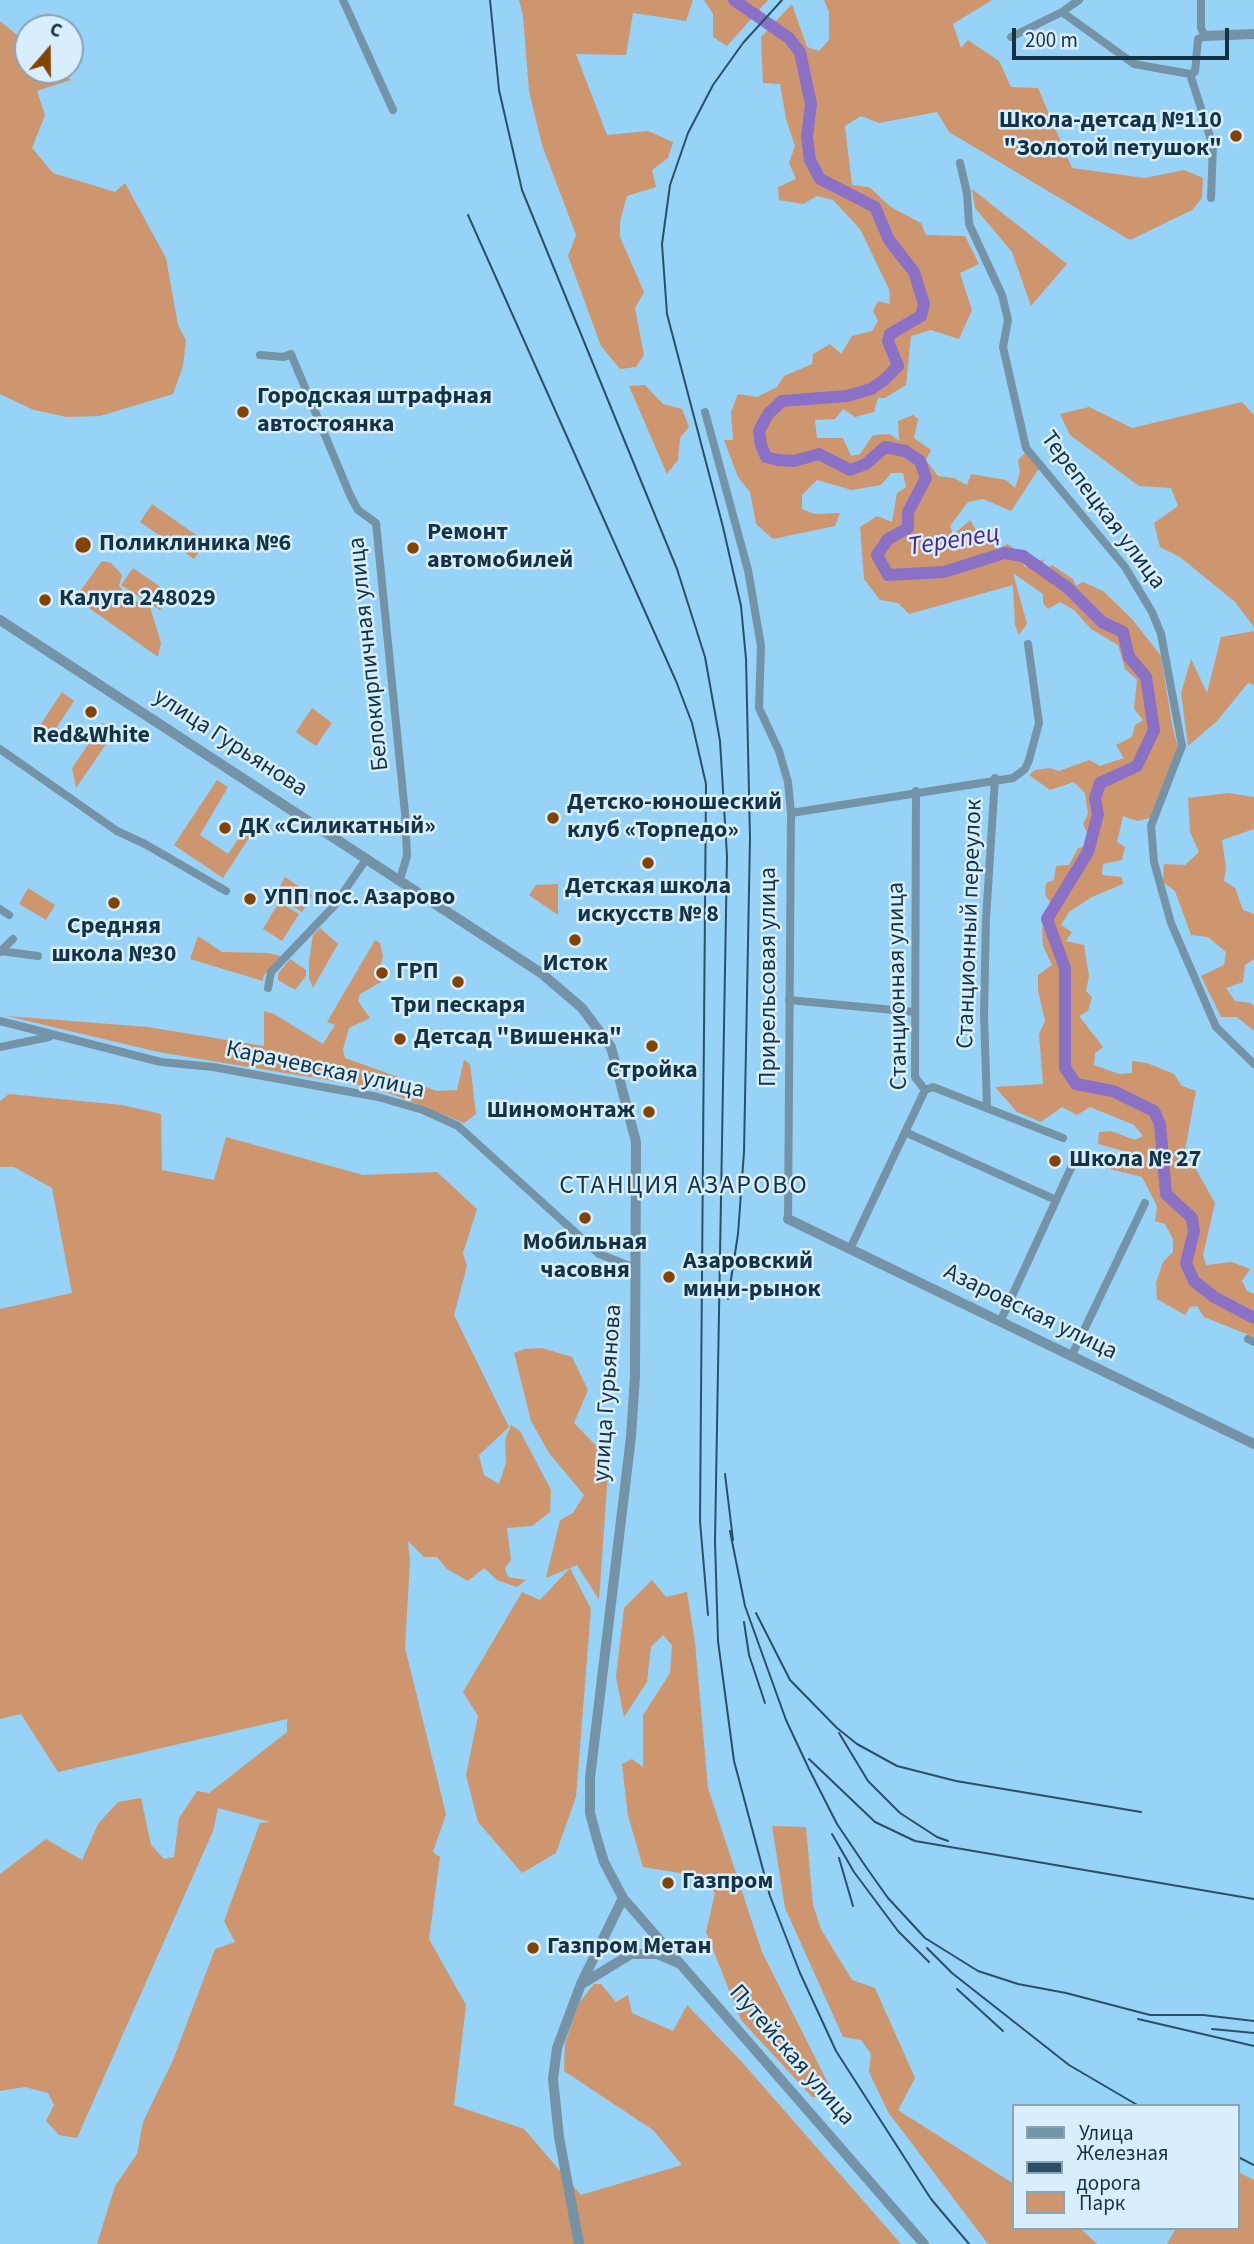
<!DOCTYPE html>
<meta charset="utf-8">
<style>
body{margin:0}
#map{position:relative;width:1254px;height:2244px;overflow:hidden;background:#97d2f7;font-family:"Source Sans 3",sans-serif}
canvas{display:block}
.legend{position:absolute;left:1012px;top:2104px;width:228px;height:126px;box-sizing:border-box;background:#d8eefc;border:2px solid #89a3b3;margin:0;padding:9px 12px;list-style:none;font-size:21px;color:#133345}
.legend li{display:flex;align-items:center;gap:14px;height:35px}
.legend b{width:35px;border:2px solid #89a3b3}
.north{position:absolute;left:14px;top:14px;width:70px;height:70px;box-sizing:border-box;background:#d8eefc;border:2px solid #89a3b3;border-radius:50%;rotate:20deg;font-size:19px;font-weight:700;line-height:28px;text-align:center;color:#133345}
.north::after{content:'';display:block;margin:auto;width:24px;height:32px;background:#824305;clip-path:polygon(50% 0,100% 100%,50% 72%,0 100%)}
.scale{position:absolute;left:1012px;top:28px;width:217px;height:32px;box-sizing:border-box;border:4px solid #133345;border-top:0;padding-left:9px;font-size:21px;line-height:24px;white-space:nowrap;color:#133345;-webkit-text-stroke:5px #d8eefc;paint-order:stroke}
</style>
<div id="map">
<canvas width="1254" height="2244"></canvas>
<ul class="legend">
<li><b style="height:9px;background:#7593a7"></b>Улица</li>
<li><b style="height:9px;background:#2b5066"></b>Железная дорога</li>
<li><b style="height:19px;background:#ce966e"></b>Парк</li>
</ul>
<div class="north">С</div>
<div class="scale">200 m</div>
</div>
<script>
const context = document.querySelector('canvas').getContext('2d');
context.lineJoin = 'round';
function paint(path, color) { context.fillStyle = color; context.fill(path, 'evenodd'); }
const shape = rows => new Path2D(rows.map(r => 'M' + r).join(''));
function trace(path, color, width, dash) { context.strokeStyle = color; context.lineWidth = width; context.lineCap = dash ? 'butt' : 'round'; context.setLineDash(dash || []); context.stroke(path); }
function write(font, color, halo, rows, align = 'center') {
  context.font = font + ' "Source Sans 3",sans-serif'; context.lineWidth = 5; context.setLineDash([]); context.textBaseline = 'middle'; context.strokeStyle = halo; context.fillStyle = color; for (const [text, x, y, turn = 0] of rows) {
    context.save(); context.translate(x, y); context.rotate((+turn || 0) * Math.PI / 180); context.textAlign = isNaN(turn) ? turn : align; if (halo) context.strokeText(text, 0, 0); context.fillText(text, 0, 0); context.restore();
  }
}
paint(shape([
 [519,0,693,0,686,21,633,13,626,55,576,54,607,135,648,131,673,142,668,158,652,170,656,187,627,196,620,221,620,237,644,292,635,308,644,355,636,367,620,369,601,346,568,256,576,235,542,145,529,91,523,16],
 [704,0,768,0,727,46,713,37,713,14],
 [824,0,992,0,953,24,961,48,968,40,999,61,1011,87,1038,88,1072,168,1145,178,1184,170,1203,178,1202,198,1192,210,1130,240,949,132,937,112,879,123,861,116,845,126,852,185,869,187,891,207,921,223,926,235,965,236,979,264,960,273,972,310,959,339,931,330,911,336,906,385,885,398,878,398,874,412,855,417,843,409,835,419,815,420,817,438,843,438,851,456,860,454,873,435,890,434,899,441,898,421,913,415,918,419,914,438,931,450,926,460,938,476,954,478,967,485,971,474,1006,480,1015,488,1020,472,1018,460,1026,452,1040,467,1011,511,983,499,968,502,950,526,953,535,970,520,981,538,988,531,993,536,991,542,998,550,1007,544,1012,547,1025,567,1044,559,1039,574,1052,565,1073,579,1076,586,1083,582,1103,591,1132,619,1161,656,1172,724,1178,748,1150,818,1137,821,1123,816,1117,842,1125,847,1122,860,1103,864,1102,875,1122,877,1123,884,1092,897,1069,912,1061,925,1072,932,1066,941,1084,945,1089,976,1086,991,1092,997,1088,1011,1079,1016,1103,1047,1095,1053,1094,1065,1119,1074,1132,1073,1132,1061,1147,1063,1174,1074,1182,1086,1196,1091,1185,1150,1215,1203,1203,1255,1206,1265,1232,1262,1250,1269,1242,1281,1247,1291,1254,1294,1254,1337,1204,1317,1197,1306,1190,1307,1185,1315,1157,1299,1156,1283,1163,1262,1173,1252,1173,1239,1165,1224,1155,1221,1157,1206,1142,1177,1086,1163,1108,1164,1129,1161,1131,1153,1098,1144,1099,1132,1111,1131,1135,1140,1143,1136,1134,1125,1090,1107,1077,1115,1062,1107,1041,1122,1017,1112,995,1087,1043,1084,1039,1034,1045,1021,1038,991,1038,975,1052,965,1043,946,1042,927,1054,931,1052,920,1057,911,1045,895,1046,883,1054,880,1056,866,1069,865,1078,848,1083,847,1087,832,1083,824,1088,814,1085,793,1074,782,1050,790,1029,775,1035,770,1050,768,1059,771,1089,760,1100,766,1124,758,1116,745,1132,737,1135,725,1143,720,1134,709,1137,680,1125,669,1118,645,1091,629,1074,610,1060,602,1048,609,1043,603,1043,594,1013,573,1027,624,1019,635,1015,625,1013,585,909,614,898,603,880,600,864,579,860,527,877,516,892,522,897,493,906,487,903,473,891,473,881,485,852,490,817,480,802,495,802,509,814,514,840,513,835,526,773,539,756,524,750,492,738,477,724,440,733,440,731,412,738,394,757,397,777,387,784,376,812,364,813,354,830,344,841,354,852,336,872,331,878,321,873,311,878,301,890,304,889,289,860,229,833,200,817,196,803,204,779,200,778,187,796,179,789,163,795,146,786,119,780,84,763,83,761,37,792,4,807,47,819,51,829,40,829,12],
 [0,21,28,44,28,70,59,70,71,80,37,91,45,115,32,148,53,173,115,192,125,183,166,258,178,325,186,340,183,366,173,394,100,416,67,417,34,410,0,394],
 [972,189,1067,264,1031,306,1012,252,975,208],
 [645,385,663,404,682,409,689,427,680,438,678,460,667,474,629,386],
 [1242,402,1254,415,1254,627,1235,602,1180,557,1160,547,1154,523,1178,506,1171,488,1139,486,1070,435,1060,414,1089,407,1132,428],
 [152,504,206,542,194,559,140,522],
 [102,561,111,563,118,570,122,576,119,585,129,599,150,607,161,643,158,657,75,598],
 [133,568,171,594,160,610,121,585],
 [1254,631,1254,685,1248,683,1217,721,1188,746,1181,693,1191,659,1207,693,1221,637],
 [62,692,74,701,49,739,37,730],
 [312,708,332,723,316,746,296,732],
 [103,723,115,731,76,788,72,768],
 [217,780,228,787,200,835,228,854,251,820,258,824,223,878,174,845],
 [1228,793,1254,797,1254,829,1222,840,1226,867,1224,881,1235,888,1243,910,1254,914,1254,959,1245,965,1243,982,1226,988,1235,1001,1251,1003,1254,1007,1254,1031,1237,1017,1221,1017,1201,976,1224,965,1226,952,1208,937,1191,935,1175,891,1163,882,1164,864,1185,865,1199,852,1190,832,1188,798],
 [285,877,312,895,302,912,275,895],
 [558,884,558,915,529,895,536,885],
 [28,888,55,905,46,920,19,904],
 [279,902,299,914,282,941,263,929],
 [320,928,338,944,313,988,309,978,309,961,313,935],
 [198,936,222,952,268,953,285,957,264,975,263,981,190,959],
 [375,940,380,943,383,957,377,975,381,982,360,994,358,1001,370,1018,349,1028,343,1049,345,1058,437,1091,457,1090,464,1060,470,1064,476,1114,464,1123,392,1094,358,1085,158,1052,7,1016,148,1027,264,1046,264,1011,274,1014,323,1044,335,1025,327,1022],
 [290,959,306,970,306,976,295,990,278,980,278,974],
 [9,1094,122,1105,161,1114,162,1170,214,1180,226,1137,363,1175,437,1172,477,1209,463,1253,467,1266,454,1315,509,1427,479,1455,484,1475,499,1484,506,1463,505,1440,511,1425,520,1431,551,1490,550,1512,532,1526,507,1528,511,1560,505,1568,508,1577,526,1580,517,1587,497,1580,484,1568,468,1581,447,1569,437,1557,424,1557,408,1541,410,1561,405,1648,446,1814,433,1852,440,1857,429,1939,466,2005,454,2105,524,2129,581,2195,682,2165,653,2130,564,2071,565,2043,579,2003,594,1984,601,1984,616,2002,628,1995,632,2013,673,2031,687,2005,741,2061,901,2244,97,2244,115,2186,137,2154,143,2122,173,2060,215,1949,235,1942,224,1921,260,1823,270,1822,218,1808,213,1831,77,2138,59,2135,46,2121,54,2105,48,2093,25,2087,0,2091,0,1874,46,1839,82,1860,98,1824,118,1802,141,1798,151,1845,164,1859,174,1857,179,1818,197,1791,209,1793,287,1732,287,1719,58,1772,21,1714,0,1719,0,1309,72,1293,52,1188,14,1167,0,1167,0,1101],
 [542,1348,572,1357,588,1390,574,1423,609,1459,599,1600,577,1565,546,1578,560,1520,573,1513,584,1495,549,1453,531,1421,514,1353,525,1349],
 [570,1568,591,1609,576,1797,556,1853,522,1873,478,1822,466,1775,478,1716,463,1692,522,1592,540,1600],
 [652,1580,666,1597,687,1592,695,1642,708,1788,762,1952,835,2097,812,2097,741,2020,706,1932,715,1893,698,1876,643,1867,628,1816,622,1764,632,1759,643,1767,643,1715,670,1673,672,1645,663,1635,651,1647,647,1682,624,1717,616,1677,624,1608],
 [772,1826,806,1827,813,1905,821,1929,852,1980,875,1988,915,2078,898,2110,1014,2184,1014,2228,1080,2228,1097,2244,988,2244,888,2112,869,2072,871,2054,861,2040,843,2037,785,1908],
 [1238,2172,1254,2180,1254,2244,1167,2244,1176,2228,1238,2228]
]), '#ce966e');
trace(shape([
 [734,0,789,38,800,52,811,104,807,137,810,160,820,179,875,207,889,240,914,272,924,304,921,316,890,334,888,341,898,366,884,380,871,389,847,396,782,401,768,414,759,431,761,445,766,457,778,460,794,461,819,454,850,470,866,464,885,447,905,451,920,461,926,478,908,512,908,528,888,539,877,555,888,575,944,572,1004,553,1023,556,1068,588,1102,622,1123,632,1129,657,1146,677,1154,730,1137,766,1100,783,1095,798,1098,814,1088,852,1047,919,1065,968,1065,1068,1076,1084,1113,1091,1154,1111,1160,1124,1166,1194,1192,1218,1194,1231,1186,1263,1194,1281,1214,1297,1254,1318]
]), '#8a71c6', 12);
trace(shape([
 [343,0,393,110],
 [1079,0,1062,12,1134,64,1190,74],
 [1201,0,1201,28,1205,36,1198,39,1195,72,1190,74,1213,146,1211,198],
 [1011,37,1062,12],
 [960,163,967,193,969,224,1002,295,1008,320,1003,347,1026,448,1125,567,1152,612,1161,634,1182,746,1151,826,1154,862,1171,923,1216,1027,1254,1064],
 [260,355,284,357,291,354,350,495,358,510,376,523,405,813,407,856,400,879],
 [705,412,748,570,761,646,759,708,779,751,788,782,791,813,788,1219],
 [0,749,117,831,145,844,226,891],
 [791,813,1013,778,1025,769,1029,760,1039,723,1028,644],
 [0,909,9,915],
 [0,951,38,956],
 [0,952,13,939],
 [268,988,271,972,334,906,367,858],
 [789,1000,915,1012],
 [0,1021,161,1062,213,1067,378,1097,423,1110,458,1126,599,1254,635,1268],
 [0,1047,49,1037],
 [925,1090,933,1087,1063,1138],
 [987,1106,984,1015,986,919,995,778],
 [905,1132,1056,1200],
 [850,1249,925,1090,915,1077,916,791],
 [1000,1322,1076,1157],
 [1248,1339,1254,1342],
 [1071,1357,1145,1203]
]), '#7593a7', 8);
trace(shape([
 [1205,36,1254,34],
 [0,620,541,973,582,1008,611,1047,636,1142,635,1376,631,1437,590,1778,590,1813,597,1839,604,1862,623,1898,924,2244],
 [788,1219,1254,1444],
 [582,1984,631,1954,657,1954,678,1963],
 [579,2244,559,2137,553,2079,557,2048,581,1984,623,1898]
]), '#7593a7', 10);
trace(shape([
 [490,0,499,90,522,190,677,569,705,657,720,741,727,856,715,1541,718,1641,734,1761,770,1896,800,1973,836,2051,931,2199,969,2244],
 [468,215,676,681,692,723,706,784,700,1521,708,1615],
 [728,1299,738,1234,744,1152,750,838,746,659,741,606,723,527,667,314,662,244,670,185,688,133,713,85,743,43,782,0],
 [725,1474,733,1540],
 [730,1531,745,1606,786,1720,809,1769,837,1824,866,1867,888,1898,925,1938,978,1971,1018,1984,1066,1993,1150,2015,1203,2015,1254,2021],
 [756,1613,790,1680,837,1728,857,1744,897,1766,956,1781,1141,1812],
 [744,1622,749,1655,765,1703],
 [839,1733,868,1781,900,1813,937,1837,948,1841],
 [809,1759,875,1822,915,1841,1254,1899],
 [832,1834,854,1872,898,1931,929,1962],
 [839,1858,853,1906],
 [927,1948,952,1973,1069,2065,1139,2106],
 [957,1989,1003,2031],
 [1138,2019,1254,2046],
 [1212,2029,1254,2033],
 [1238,2157,1254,2165]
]), '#2b5066', 2);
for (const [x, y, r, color] of [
 [1236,136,7,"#824305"],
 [243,412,7,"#824305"],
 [83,545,9,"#824305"],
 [413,548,7,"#824305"],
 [45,600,7,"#824305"],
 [91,712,7,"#824305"],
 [553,818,7,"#824305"],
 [225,828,7,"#824305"],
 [648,863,7,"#824305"],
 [250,899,7,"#824305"],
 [114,903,7,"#824305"],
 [575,940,7,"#824305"],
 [382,973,7,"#824305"],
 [458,982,7,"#824305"],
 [400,1039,7,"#824305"],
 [652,1046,7,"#824305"],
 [649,1112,7,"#824305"],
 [1055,1161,7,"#824305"],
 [585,1218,7,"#824305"],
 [669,1277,7,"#824305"],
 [668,1883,7,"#824305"],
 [533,1948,7,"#824305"]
]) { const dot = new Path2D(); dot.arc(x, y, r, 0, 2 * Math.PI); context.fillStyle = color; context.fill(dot); trace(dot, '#d8eefc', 2.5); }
write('bold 24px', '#133345', '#d8eefc', [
 ["Школа-детсад №110",1222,122,"right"],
 ["\"Золотой петушок\"",1222,150,"right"],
 ["Городская штрафная",257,398],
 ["автостоянка",257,426],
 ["Ремонт",427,534],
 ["автомобилей",427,562],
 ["Поликлиника №6",99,545],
 ["Калуга 248029",59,600],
 ["Red&White",91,737,"center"],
 ["Детско-юношеский",567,804],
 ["клуб «Торпедо»",567,832],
 ["ДК «Силикатный»",239,828],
 ["Детская школа",648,888,"center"],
 ["искусств № 8",648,916,"center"],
 ["УПП пос. Азарово",264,899],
 ["Средняя",114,928,"center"],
 ["школа №30",114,956,"center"],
 ["Исток",575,965,"center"],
 ["ГРП",396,973],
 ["Три пескаря",458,1007,"center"],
 ["Детсад \"Вишенка\"",414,1039],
 ["Стройка",652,1072,"center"],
 ["Шиномонтаж",635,1112,"right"],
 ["Школа № 27",1069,1161],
 ["Мобильная",585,1244,"center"],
 ["часовня",585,1272,"center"],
 ["Азаровский",683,1263],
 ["мини-рынок",683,1291],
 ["Газпром",682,1883],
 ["Газпром Метан",547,1948]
], 'left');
write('24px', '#133345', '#d8eefc', [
 ["Терепецкая улица",1102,511,53],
 ["Белокирпичная улица",370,654,-96],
 ["улица Гурьянова",230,744,33],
 ["Станционный переулок",971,924,-88],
 ["Прирельсовая улица",770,977,-90],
 ["Станционная улица",899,986,-91],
 ["Карачевская улица",325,1071,12],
 ["Азаровская улица",1030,1313,26],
 ["улица Гурьянова",609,1393,-86],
 ["Путейская улица",791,2056,49]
]);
write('italic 26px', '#4d258a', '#d8eefc', [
 ["Терепец",954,542,-9]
]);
context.letterSpacing = '2px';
write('26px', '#133345', '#d8eefc', [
 ["СТАНЦИЯ АЗАРОВО",684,1187]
]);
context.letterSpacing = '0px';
</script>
